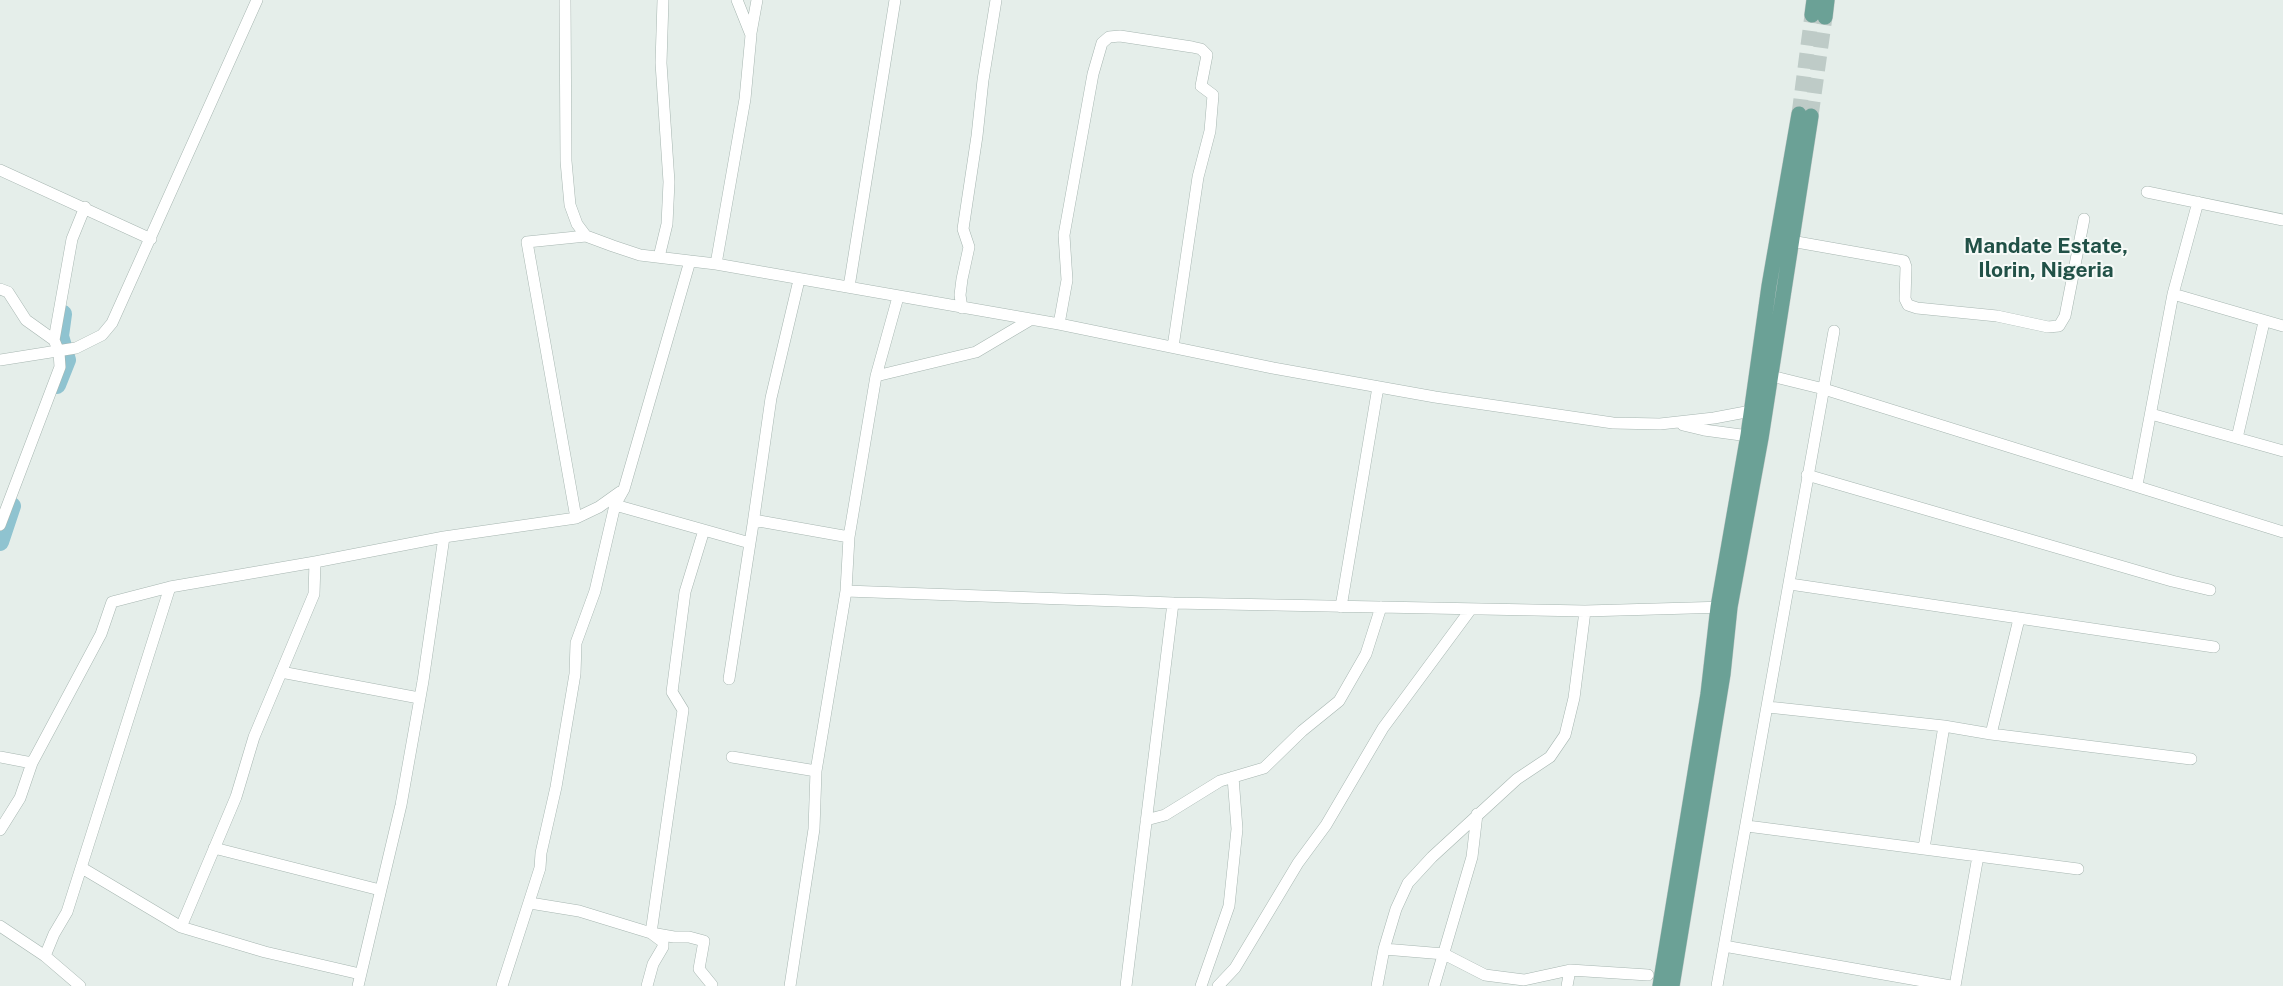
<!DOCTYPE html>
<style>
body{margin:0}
canvas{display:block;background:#e5eeea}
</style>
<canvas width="2283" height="986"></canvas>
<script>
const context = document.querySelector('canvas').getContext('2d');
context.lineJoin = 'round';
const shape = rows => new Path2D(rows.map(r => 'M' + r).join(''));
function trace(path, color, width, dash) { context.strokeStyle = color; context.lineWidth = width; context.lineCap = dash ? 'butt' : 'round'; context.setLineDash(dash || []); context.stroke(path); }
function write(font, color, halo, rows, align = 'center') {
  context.font = font + ' "Public Sans",sans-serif'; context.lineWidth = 4; context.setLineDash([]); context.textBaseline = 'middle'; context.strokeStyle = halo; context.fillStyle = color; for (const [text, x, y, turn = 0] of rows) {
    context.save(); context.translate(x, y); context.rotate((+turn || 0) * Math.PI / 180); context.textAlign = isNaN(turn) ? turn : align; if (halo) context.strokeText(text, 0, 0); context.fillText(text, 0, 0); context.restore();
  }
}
trace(shape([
 [57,385,67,360,60,336,63,314],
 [0,542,12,506]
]), '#8fc3d0', 18);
trace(shape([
 [1799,114,1812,15],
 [1811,116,1825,17]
]), '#becbc7', 15, [15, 8]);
const minor = shape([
 [565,0,566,161,570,205,577,224,586,236,613,246,640,255,690,261],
 [751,33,757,0],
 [0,170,151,239],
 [2147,192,2283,220],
 [1791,241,1904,261,1906,267,1905,299,1908,305,1917,308,1997,316,2048,327,2059,326,2065,316,2084,219],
 [659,257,667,224,669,182,661,63,663,0],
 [716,264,745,99,751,35,737,0],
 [849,287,895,0],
 [0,289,8,292,26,320,54,340,59,352,60,367,0,525],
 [2173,294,2283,326],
 [962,308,960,295,962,279,969,247,963,229,977,136,983,80,996,0],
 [1059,324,1067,280,1064,235,1093,74,1102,43,1109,37,1120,36,1192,47,1201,49,1207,55,1201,86,1213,95,1210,131,1198,177,1173,347],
 [54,340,72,239,85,207],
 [0,360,76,348,102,335,112,323,257,0],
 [876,376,976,352,1030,320],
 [1771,376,1824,389,2283,532],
 [2151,414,2283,451],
 [1683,425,1704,430,1756,437],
 [2237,438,2264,322],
 [1807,475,2172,581,2210,590],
 [2137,485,2173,294,2198,202],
 [615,505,750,543,753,524,759,521,849,537],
 [576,518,527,242,586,236],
 [753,524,771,398,799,280],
 [1790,584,2214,647],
 [846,591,1173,603,1585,611,1726,607],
 [1341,607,1378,387],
 [281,672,419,698],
 [729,679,750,543],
 [1768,707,1944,726,1991,734,2191,759],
 [1991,734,2019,619],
 [0,757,32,763],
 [732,757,816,771],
 [1146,820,1165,815,1220,781,1264,768,1302,731,1339,701,1366,654,1381,607],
 [1747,826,2078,869],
 [0,830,20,798,32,763,101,634,112,602,170,587,315,562,444,537,576,518,599,507,620,492],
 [214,848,380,890],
 [1924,848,1944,726],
 [82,868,181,927,265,952,360,974],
 [530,903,579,911,651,933,674,937,689,937,704,941,699,969,712,985],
 [0,926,45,956,80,986],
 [181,927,236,797,254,737,314,594,315,562],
 [1724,946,1951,986],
 [1384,949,1444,954,1485,975,1524,980,1570,970],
 [45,956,54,934,67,912,170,587],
 [358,986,401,805,423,681,444,537],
 [502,986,540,868,541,853,556,787,575,674,576,643,595,591,615,505,624,489,690,261,716,264,1059,324,1273,368,1435,397,1565,416,1613,423,1660,424,1714,418,1751,411],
 [647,986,653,964,663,947,663,942,651,933,683,710,672,692,685,592,704,530],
 [790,986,814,829,816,771,846,591,849,537,876,376,898,297],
 [1126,986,1173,603],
 [1201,986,1229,906,1237,829,1233,777],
 [1218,986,1235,968,1298,863,1326,825,1383,728,1471,609],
 [1377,986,1384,949,1396,909,1408,883,1432,857,1517,779,1550,757,1565,735,1574,698,1585,611],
 [1434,986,1472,857,1477,814],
 [1567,986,1570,970,1648,975],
 [1717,986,1834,331],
 [1955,986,1978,856]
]);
const major = shape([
 [1812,15,1814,0],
 [1825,17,1827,0],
 [1660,986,1708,694,1718,607,1748,435,1769,286,1799,114],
 [1672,986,1723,674,1730,607,1761,438,1811,116]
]);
trace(minor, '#a7b6b1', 12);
trace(major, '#c2c9c8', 16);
trace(minor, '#fff', 11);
trace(major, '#6ba196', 15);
write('bold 21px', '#215147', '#f6faf8', [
 ["Mandate Estate,",2046,247],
 ["Ilorin, Nigeria",2046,271]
]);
</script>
